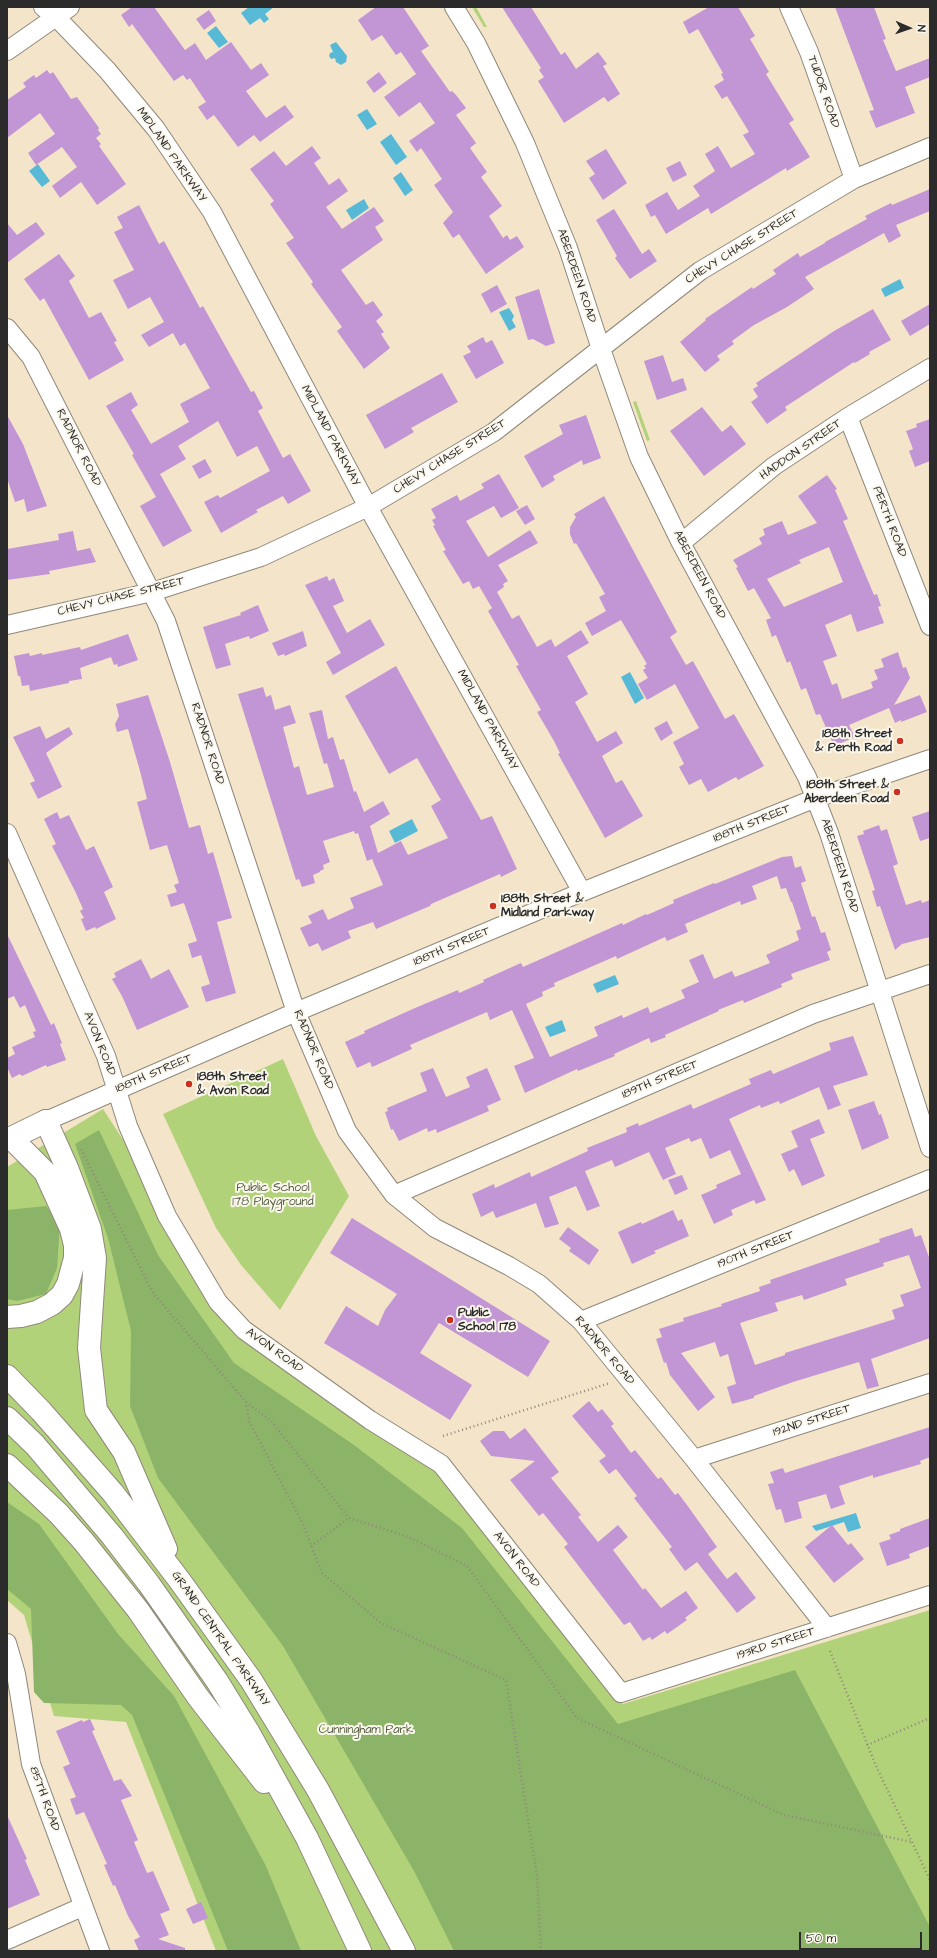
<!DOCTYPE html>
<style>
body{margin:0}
#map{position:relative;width:937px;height:1958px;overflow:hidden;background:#f4e5ca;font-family:"Architects Daughter",sans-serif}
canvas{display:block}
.frame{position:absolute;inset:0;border:8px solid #2b2b2b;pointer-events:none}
.north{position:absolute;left:889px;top:8px;width:40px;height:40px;-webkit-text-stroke:3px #fbf7ec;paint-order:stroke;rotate:92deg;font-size:11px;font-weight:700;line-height:16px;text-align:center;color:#2b2b2b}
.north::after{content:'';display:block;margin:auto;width:14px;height:18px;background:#2b2b2b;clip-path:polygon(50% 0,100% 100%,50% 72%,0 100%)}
.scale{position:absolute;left:799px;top:1932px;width:123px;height:18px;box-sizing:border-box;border:2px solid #2b2b2b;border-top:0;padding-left:5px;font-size:12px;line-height:14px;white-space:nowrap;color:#2b2b2b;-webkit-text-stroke:3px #fbf7ec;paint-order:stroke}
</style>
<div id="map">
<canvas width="937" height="1958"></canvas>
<div class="frame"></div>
<div class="north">N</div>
<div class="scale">50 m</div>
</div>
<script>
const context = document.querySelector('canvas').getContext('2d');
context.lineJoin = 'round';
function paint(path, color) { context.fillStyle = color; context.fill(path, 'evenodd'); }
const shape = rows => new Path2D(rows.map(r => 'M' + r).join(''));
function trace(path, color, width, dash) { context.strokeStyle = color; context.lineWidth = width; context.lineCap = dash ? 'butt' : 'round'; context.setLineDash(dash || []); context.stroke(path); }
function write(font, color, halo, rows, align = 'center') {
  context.font = font + ' "Architects Daughter",sans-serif'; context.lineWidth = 4; context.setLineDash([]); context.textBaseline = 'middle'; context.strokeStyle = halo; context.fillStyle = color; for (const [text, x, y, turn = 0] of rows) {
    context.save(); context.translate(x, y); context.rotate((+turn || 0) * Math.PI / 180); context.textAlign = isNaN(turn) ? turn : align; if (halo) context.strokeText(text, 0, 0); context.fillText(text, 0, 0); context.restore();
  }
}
paint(shape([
 [472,7,476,7,487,27,484,27],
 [636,401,650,440,647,441,633,402],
 [283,1059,316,1136,349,1196,280,1310,241,1265,216,1228,163,1114],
 [103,1109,231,1306,304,1371,447,1468,596,1673,623,1704,930,1610,930,1951,216,1951,126,1722,54,1716,24,1615,7,1600,7,1167]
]), '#b1d279');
paint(shape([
 [99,1130,158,1255,234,1363,354,1445,462,1528,618,1724,795,1670,930,1927,930,1951,454,1951,414,1871,283,1646,158,1478,130,1406,131,1331,108,1238,75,1144],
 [46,1206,60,1224,57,1268,46,1294,17,1301,7,1299,7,1210],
 [7,1502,39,1524,118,1634,174,1696,266,1866,301,1951,228,1951,132,1715,121,1705,44,1703,34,1692,31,1609,7,1589]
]), '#8cb469');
paint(shape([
 [249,7,274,7,265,14,269,19,264,23,260,18,250,25,241,13],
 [216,26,228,42,219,48,207,33],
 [336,42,347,56,346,62,341,65,336,62,335,58,331,59,329,56,330,53,333,52,330,45],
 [367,109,377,124,367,130,357,115],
 [391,134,407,157,396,165,380,142],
 [38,164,50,181,42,187,29,171],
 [401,172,413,190,405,196,393,178],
 [364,199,369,208,352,220,346,210],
 [900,279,904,288,885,297,881,289],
 [509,308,514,316,512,320,516,327,509,331,499,312],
 [630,672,644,698,635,704,621,677],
 [412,819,418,831,395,843,389,831],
 [615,975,619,984,597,993,593,984],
 [562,1020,566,1031,550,1037,545,1027],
 [856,1513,861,1528,848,1532,844,1522,816,1531,812,1526]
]), '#58b9d7');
paint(shape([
 [132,7,154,7,185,50,195,43,206,60,231,42,251,70,261,63,269,75,246,91,266,118,285,105,294,117,260,142,254,135,238,147,214,115,207,120,198,107,206,102,190,78,187,80,183,75,174,81,132,24,129,27,121,15],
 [376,7,403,7,429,46,421,51,450,92,452,91,456,95,466,108,456,115,476,143,470,148,487,172,481,177,502,206,489,216,503,238,507,235,510,240,517,236,524,247,486,274,459,234,453,238,443,223,453,212,434,185,442,179,421,148,417,152,409,141,435,123,420,102,399,117,384,97,416,74,401,52,396,55,382,35,372,41,358,20],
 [502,7,531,7,561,55,565,52,576,69,598,52,607,64,603,66,620,94,608,102,604,97,564,123,538,81,544,77,539,70,541,68],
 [709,7,738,7,755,36,750,39,769,72,766,74,794,120,789,123,810,157,787,171,786,168,711,214,708,208,666,234,655,215,651,217,645,205,667,192,678,210,700,196,693,186,715,171,705,154,718,146,731,168,755,154,743,135,749,132,727,96,722,99,714,86,724,80,721,74,723,73,698,29,689,34,683,22],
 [835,7,874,7,886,39,883,40,896,71,930,58,930,77,905,87,915,113,876,128,869,111,874,110],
 [209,10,216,21,204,30,196,19],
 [47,70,50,74,53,72,71,99,77,97,99,128,98,130,101,134,96,138,101,144,99,146,126,184,97,205,81,182,60,198,52,186,77,167,62,147,36,165,28,153,55,134,40,113,7,138,7,100,26,87,23,83,34,75,36,78],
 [379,72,387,83,374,93,366,82],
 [312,146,321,158,314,163,329,185,339,178,348,191,326,207,342,229,374,207,384,221,375,227,383,240,341,270,366,305,373,301,383,315,376,321,384,332,381,334,390,348,364,369,337,331,342,327,311,284,313,282,286,243,294,238,270,204,274,201,250,169,274,151,286,166],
 [606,149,627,183,603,200,589,178,595,174,586,161],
 [680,161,687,175,673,182,666,168],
 [930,189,930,211,896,225,901,236,889,243,884,233,805,277,814,289,787,307,754,325,732,341,734,344,717,356,720,360,705,372,680,342,706,320,705,319,752,287,753,289,776,274,773,270,798,253,800,257,825,243,825,242,867,219,865,216,891,203,892,205],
 [139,205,159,244,164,241,200,308,203,306,251,392,254,391,263,408,258,411,283,458,290,454,311,491,288,504,283,496,256,510,258,512,221,533,204,502,218,495,220,498,270,471,257,446,237,457,218,421,178,446,186,459,160,474,192,531,163,547,140,506,156,497,132,455,134,454,106,406,131,392,138,405,131,410,151,444,189,422,180,404,210,388,185,343,180,346,173,333,149,347,141,335,164,322,150,297,128,309,113,280,134,270,114,232,123,228,117,217],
 [614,209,642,254,649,249,657,261,630,279,615,258,617,256,596,220],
 [36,222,45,234,7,263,7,223,17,235],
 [59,254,75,276,69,281,89,318,101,312,117,341,114,342,124,360,89,380,44,298,40,301,24,279],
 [497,285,507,304,491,313,481,294],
 [539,289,555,343,546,346,533,339,528,340,515,297],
 [930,304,930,324,910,336,901,321],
 [873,309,891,340,869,352,870,354,855,363,854,362,785,407,787,410,767,424,751,402,758,397,753,389,758,386,756,383,834,331],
 [483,337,486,343,492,340,504,363,476,379,463,356,471,352,467,346],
 [663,355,672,382,683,378,687,390,657,400,644,361],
 [442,373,458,402,411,428,414,432,385,449,366,415],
 [702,407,722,432,731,425,746,444,704,476,670,431],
 [7,415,23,444,47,506,27,512,24,499,15,502,7,478],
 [586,415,601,458,583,465,582,460,553,476,555,480,542,488,524,456,563,434,559,425],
 [930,419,930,461,915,467,909,451,913,449,906,431,917,427,916,424],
 [205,459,212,472,199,479,192,466],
 [499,474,519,508,501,518,494,506,466,521,488,557,530,530,538,543,498,565,508,581,503,584,504,587,497,592,512,619,519,615,537,647,551,639,555,647,581,630,589,643,567,656,588,694,575,702,597,742,616,731,623,743,602,756,616,783,622,780,643,816,605,838,558,754,560,753,554,741,537,712,541,710,516,666,519,665,488,611,492,608,479,586,473,589,469,581,463,584,443,551,446,550,433,526,435,525,432,520,436,518,431,509,457,495,460,501,484,488,481,484],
 [827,475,837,489,835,490,848,519,843,521,874,595,877,594,881,606,878,607,884,623,857,632,851,614,825,625,837,656,823,661,832,685,837,683,842,699,873,688,871,682,878,679,874,670,884,667,881,659,898,652,903,668,906,667,910,678,894,705,920,695,927,712,901,722,901,720,895,723,889,708,849,725,855,737,834,746,820,714,816,715,806,688,801,690,790,661,787,663,776,635,772,637,766,620,771,618,754,588,748,591,736,568,738,567,733,560,762,544,759,538,765,535,763,529,782,521,788,535,817,523,798,496],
 [829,547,843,582,784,607,767,579,801,563,799,560],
 [604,496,677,632,670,637,686,665,693,661,725,719,734,714,764,766,738,780,736,777,708,792,701,779,689,785,679,767,684,764,673,742,699,728,675,684,647,700,638,684,648,678,643,670,646,668,644,666,647,664,621,620,592,636,585,623,606,611,599,597,605,594,576,543,574,544,570,534,570,527,576,517,574,514],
 [527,505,535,519,525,525,516,511],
 [73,531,77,551,90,548,96,562,49,571,50,574,7,580,7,549,59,540,58,534],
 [327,576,329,581,334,578,344,601,333,606,347,633,370,619,385,645,333,675,326,662,341,653,305,585],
 [258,605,269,631,250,639,249,636,225,644,231,665,216,669,203,627,241,615,240,613],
 [303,631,307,646,285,656,284,654,278,656,272,643],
 [128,634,138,660,118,667,117,664,114,665,111,657,80,668,82,679,69,681,69,683,30,691,29,685,22,686,20,676,18,676,14,656,29,653,30,656,42,653,42,655,80,647,81,650],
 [396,666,481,820,492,816,517,869,501,877,500,874,431,904,430,906,376,929,373,922,348,931,351,938,322,951,318,943,309,947,300,928,312,923,308,916,323,909,328,920,354,908,350,898,383,885,372,859,367,861,358,833,355,834,354,831,323,841,330,862,323,865,324,869,320,871,320,872,313,875,315,883,302,887,299,879,296,880,238,694,263,687,266,697,271,695,275,710,290,705,296,723,283,727,294,768,299,766,307,795,334,787,327,763,324,764,309,713,322,710,328,739,333,737,340,760,344,759,354,792,356,791,364,812,383,801,390,814,370,826,378,853,401,841,408,855,448,838,431,806,441,800,417,758,389,774,345,696],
 [148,695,170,762,189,828,200,825,208,854,213,852,232,918,217,922,236,993,206,1002,201,987,210,984,201,955,192,958,188,944,197,941,184,903,171,907,167,895,177,892,174,885,179,883,167,845,150,850,137,802,147,799,140,771,128,729,117,732,115,724,119,716,116,704],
 [667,721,673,733,661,741,654,728],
 [40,726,46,739,69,727,73,734,46,753,62,787,38,799,30,783,35,781,13,737],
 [930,811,930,838,920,841,912,817],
 [57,812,60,819,69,815,86,850,94,846,113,887,104,892,116,919,96,929,95,927,86,931,81,919,84,918,80,911,83,909,75,891,52,846,56,844,44,819],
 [879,825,881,831,887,829,898,864,893,866,906,905,921,900,922,903,930,900,930,937,902,944,895,950,880,906,877,907,872,891,875,890,857,836,864,834,863,831],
 [792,856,795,868,801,866,806,881,801,883,812,917,815,916,821,933,825,932,831,950,827,952,830,960,791,974,793,979,781,984,782,987,744,1003,743,1000,718,1010,719,1011,665,1035,666,1037,651,1043,649,1038,614,1054,615,1056,578,1071,577,1069,525,1093,514,1066,534,1058,512,1010,490,1020,487,1012,410,1045,412,1049,372,1067,370,1062,357,1068,345,1042,365,1033,364,1031,415,1008,458,990,459,993,484,982,483,980,521,963,523,967,622,923,623,925,646,914,647,915,674,903,673,900,714,883,715,884,782,857],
 [777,876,781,889,786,888,791,902,792,902,801,929,796,931,799,940,766,955,770,963,735,977,732,971,714,979,703,954,689,960,699,982,681,990,685,998,650,1013,648,1007,623,1018,622,1015,594,1027,598,1036,550,1057,526,1004,543,996,542,992,555,986,554,983,616,956,617,959,665,937,667,941,688,932,685,924,740,901,741,905,757,899,752,886],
 [7,934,51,1025,54,1023,62,1043,60,1044,66,1060,47,1067,46,1065,22,1076,20,1074,12,1078,7,1067,7,1058,15,1054,12,1047,35,1037,33,1032,36,1031,25,1005,20,1008,14,996,7,999],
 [141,959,151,979,169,969,189,1007,137,1030,122,996,112,979,116,977,114,973],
 [853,1036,868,1075,833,1086,841,1105,828,1110,819,1087,780,1104,779,1101,761,1108,760,1105,729,1119,766,1200,756,1204,754,1200,731,1210,733,1215,714,1224,701,1195,717,1188,716,1185,741,1174,730,1150,710,1159,701,1138,691,1142,689,1138,665,1148,676,1174,663,1180,649,1152,615,1167,612,1160,585,1171,600,1206,587,1211,576,1186,549,1197,559,1224,545,1228,536,1203,496,1218,493,1211,481,1217,472,1194,494,1184,495,1188,530,1172,531,1177,588,1151,587,1148,627,1132,626,1128,638,1123,639,1126,691,1104,693,1109,751,1084,749,1079,771,1070,773,1074,831,1050,829,1043],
 [433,1068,446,1097,470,1087,466,1077,487,1068,501,1100,487,1106,489,1111,437,1133,436,1129,428,1132,427,1128,399,1141,393,1129,391,1130,385,1112,388,1111,387,1108,427,1091,420,1073],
 [874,1101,879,1115,881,1114,889,1138,862,1150,848,1110],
 [819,1119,825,1133,810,1139,825,1176,802,1186,794,1169,789,1172,781,1154,798,1147,791,1131],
 [682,1175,688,1189,675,1195,668,1180],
 [673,1210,678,1221,682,1219,689,1236,654,1251,656,1253,632,1264,618,1232,641,1222,642,1224],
 [352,1218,550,1341,528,1377,439,1323,420,1353,472,1385,450,1420,324,1343,346,1306,378,1326,385,1310,397,1294,330,1253],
 [568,1227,599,1250,589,1265,569,1251,571,1248,559,1239],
 [912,1228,915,1237,921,1235,930,1260,930,1338,871,1359,879,1386,867,1389,859,1362,793,1382,754,1396,754,1398,732,1404,727,1387,736,1384,728,1354,720,1357,715,1342,681,1353,715,1397,698,1411,670,1375,666,1362,664,1363,656,1339,662,1337,659,1329,684,1321,683,1318,722,1306,721,1304,760,1291,759,1287,771,1283,770,1280,880,1242,879,1239],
 [909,1255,921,1288,900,1295,904,1306,892,1310,895,1319,785,1353,785,1355,755,1365,740,1323,778,1311,775,1303,802,1295,804,1300,847,1285,845,1279,884,1266,883,1263],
 [589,1401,598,1412,602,1409,614,1424,611,1426,631,1453,635,1450,658,1479,661,1477,675,1495,678,1493,687,1505,717,1547,708,1554,727,1579,736,1572,756,1598,737,1613,697,1562,685,1571,669,1549,672,1547,634,1498,637,1496,616,1469,609,1474,599,1461,606,1456,572,1416],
 [930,1427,930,1457,920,1461,921,1464,873,1478,873,1475,839,1486,845,1504,831,1509,826,1494,798,1502,802,1518,785,1523,781,1509,776,1510,768,1484,774,1483,770,1472,783,1468,785,1473],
 [525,1428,559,1472,551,1478,581,1515,578,1517,598,1542,618,1525,628,1537,613,1550,643,1590,645,1588,661,1608,686,1591,698,1608,685,1618,687,1620,667,1634,665,1631,652,1640,650,1637,643,1641,630,1622,624,1625,564,1547,568,1544,543,1513,539,1516,510,1480,535,1461,491,1456,480,1441,493,1431,504,1431,510,1439],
 [930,1518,930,1546,909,1554,910,1558,887,1566,879,1543,891,1539,889,1535,900,1531,900,1529],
 [832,1525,848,1545,851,1543,864,1559,834,1583,805,1547],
 [90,1719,95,1730,92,1731,114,1781,121,1779,132,1796,121,1800,138,1840,134,1842,147,1873,153,1871,170,1910,160,1914,169,1935,158,1939,185,1948,185,1951,139,1951,134,1940,140,1937,128,1916,115,1885,113,1886,104,1865,107,1864,84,1812,76,1815,70,1799,76,1797,63,1767,70,1764,56,1731,82,1720,83,1722],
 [7,1815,27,1859,25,1860,40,1895,7,1909],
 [201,1902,208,1918,193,1924,186,1909]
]), '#c295d4');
const minor = shape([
 [43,7,56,17,107,70,156,129,212,212,368,507,582,892],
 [454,7,476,43,525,143,568,248,601,349,639,457,681,543,807,777,829,833,930,1148],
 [789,7,809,52,854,179],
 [7,51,70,7],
 [7,328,31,357,166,621,296,1012,347,1131,394,1195,435,1228,509,1266,539,1284,581,1321,694,1459,827,1628],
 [848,417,930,626],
 [681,543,774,466,848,417,930,368],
 [7,625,152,592,261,557,368,507,494,432,700,271,854,179,930,147],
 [7,833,106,1056,128,1126,167,1216,218,1302,244,1330,370,1420,441,1464,621,1693,930,1595],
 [46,1121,296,1012,582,892,816,798,930,759],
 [394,1195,813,1014,930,974],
 [581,1321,930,1179],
 [694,1459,930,1383],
 [7,1643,16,1674,31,1764,100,1951],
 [7,1940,82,1907]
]);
const major = shape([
 [7,1140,46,1121]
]);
const highway = shape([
 [46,1121,67,1168,90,1229,95,1258,89,1348,96,1410,124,1452,166,1549],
 [7,1317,21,1316,37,1312,52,1304,62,1295,68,1284,75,1258,75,1245,71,1229,45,1172,11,1138],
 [7,1376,41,1411,113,1493,180,1581,251,1680,318,1790,404,1951],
 [7,1418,35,1445,112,1536,149,1584,217,1681,249,1733,307,1838,360,1951],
 [7,1465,59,1514,84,1542,138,1610,198,1697,264,1782]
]);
trace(minor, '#90887a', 20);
trace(major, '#90887a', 24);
trace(highway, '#90887a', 24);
trace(shape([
 [81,1149,153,1293,246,1402,249,1421,302,1522,322,1573,381,1623,506,1680,537,1876,541,1951],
 [246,1402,271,1421,349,1518,406,1536,467,1566,577,1718,784,1815,912,1842],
 [443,1436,610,1383],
 [311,1546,349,1518],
 [830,1651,876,1766,930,1880],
 [867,1745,930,1718]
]), '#90887a', 2.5, [1, 3]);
trace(minor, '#fff', 18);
trace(major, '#fff', 22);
trace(highway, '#fff', 22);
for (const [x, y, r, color] of [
 [900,741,4,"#c8321e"],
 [897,792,4,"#c8321e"],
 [493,906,4,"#c8321e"],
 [189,1084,4,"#c8321e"],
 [450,1320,4,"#c8321e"]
]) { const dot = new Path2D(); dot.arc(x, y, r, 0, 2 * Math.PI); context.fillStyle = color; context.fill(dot); trace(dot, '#fbf7ec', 1.5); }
write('12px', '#2b2b2b', '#fbf7ec', [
 ["TUDOR ROAD",823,92,71],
 ["MIDLAND PARKWAY",171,155,55],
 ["CHEVY CHASE STREET",742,247,-32],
 ["ABERDEEN ROAD",576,276,71],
 ["MIDLAND PARKWAY",330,436,62],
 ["RADNOR ROAD",78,448,63],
 ["HADDON STREET",801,450,-35],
 ["CHEVY CHASE STREET",450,457,-32],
 ["PERTH ROAD",889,522,69],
 ["ABERDEEN ROAD",699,575,62],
 ["CHEVY CHASE STREET",121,597,-14],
 ["MIDLAND PARKWAY",487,720,61],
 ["RADNOR ROAD",207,744,72],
 ["188TH STREET",752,824,-22],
 ["ABERDEEN ROAD",839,866,72],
 ["188TH STREET",452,947,-23],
 ["AVON ROAD",99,1044,68],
 ["RADNOR ROAD",313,1050,67],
 ["188TH STREET",154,1074,-23],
 ["189TH STREET",660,1080,-23],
 ["190TH STREET",756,1250,-22],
 ["AVON ROAD",274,1351,36],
 ["RADNOR ROAD",604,1351,50],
 ["192ND STREET",812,1421,-18],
 ["AVON ROAD",516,1560,52],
 ["GRAND CENTRAL PARKWAY",220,1639,55],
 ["193RD STREET",776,1644,-18],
 ["85TH ROAD",44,1799,70]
]);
write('bold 12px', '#2b2b2b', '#fbf7ec', [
 ["188th Street",892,734,"right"],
 ["& Perth Road",892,748,"right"],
 ["188th Street &",889,785,"right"],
 ["Aberdeen Road",889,799,"right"],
 ["188th Street &",501,899],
 ["Midland Parkway",501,913],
 ["188th Street",197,1077],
 ["& Avon Road",197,1091],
 ["Public",458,1313],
 ["School 178",458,1327]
], 'left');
write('12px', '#535d42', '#fbf7ec', [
 ["Public School",273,1188],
 ["178 Playground",273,1202],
 ["Cunningham Park",366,1730]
]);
</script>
